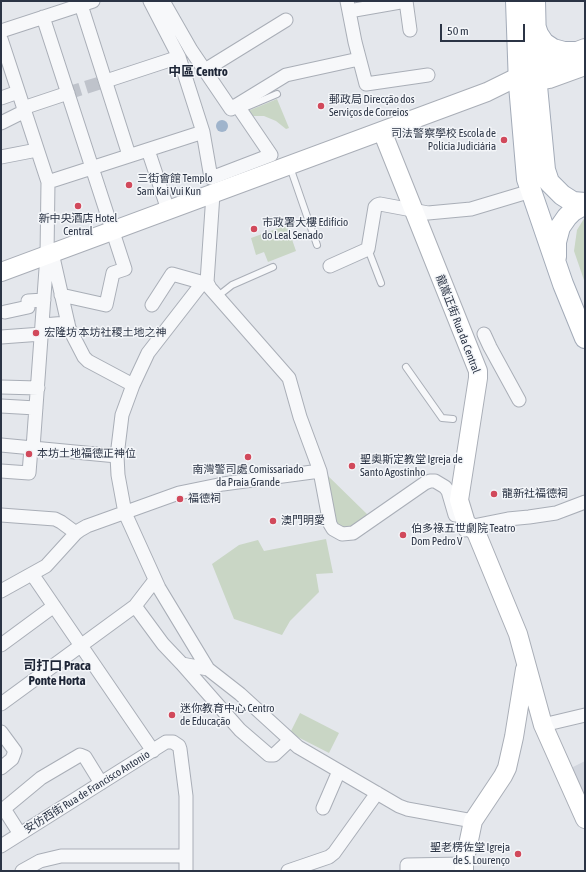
<!DOCTYPE html>
<meta charset="utf-8">
<style>
body{margin:0}
#map{position:relative;width:586px;height:872px;overflow:hidden;background:#e4e7ec;font-family:"Asap Condensed",sans-serif}
canvas{display:block}
.frame{position:absolute;inset:0;border:2px solid #2b3445;pointer-events:none}
.scale{position:absolute;left:440px;top:24px;width:85px;height:18px;box-sizing:border-box;border:2px solid #2b3445;border-top:0;padding-left:5px;font-size:12px;line-height:14px;white-space:nowrap;color:#2b3445;-webkit-text-stroke:3px #f4f6f9;paint-order:stroke}
</style>
<div id="map">
<canvas width="586" height="872"></canvas>
<div class="frame"></div>
<div class="scale">50 m</div>
</div>
<script>
const context = document.querySelector('canvas').getContext('2d');
context.lineJoin = 'round';
function paint(path, color) { context.fillStyle = color; context.fill(path, 'evenodd'); }
const shape = rows => new Path2D(rows.map(r => 'M' + r).join(''));
function trace(path, color, width, dash) { context.strokeStyle = color; context.lineWidth = width; context.lineCap = dash ? 'butt' : 'round'; context.setLineDash(dash || []); context.stroke(path); }
function write(font, color, halo, rows, align = 'center') {
  context.font = font + ' "Asap Condensed","Noto Sans SC",sans-serif'; context.lineWidth = 3; context.setLineDash([]); context.textBaseline = 'middle'; context.strokeStyle = halo; context.fillStyle = color; for (const [text, x, y, turn = 0] of rows) {
    context.save(); context.translate(x, y); context.rotate((+turn || 0) * Math.PI / 180); context.textAlign = isNaN(turn) ? turn : align; if (halo) context.strokeText(text, 0, 0); context.fillText(text, 0, 0); context.restore();
  }
}
paint(shape([
 [585,761,585,806,567,770]
]), '#d2d6de');
paint(shape([
 [277,99,289,128,286,129,276,121,264,116,250,116,248,111],
 [585,217,585,283,574,251,577,230],
 [287,225,296,251,268,262,264,252,256,255,251,238],
 [323,471,370,517,352,530,336,526],
 [326,539,333,573,316,574,319,592,290,621,282,635,234,619,212,564,239,545,258,540,264,551],
 [300,713,339,733,329,753,290,733]
]), '#c9d6c5');
paint(shape([
 '216 126a6 6 0 1 1 12 0a6 6 0 1 1-12 0Z'
]), '#9fb4cc');
trace(shape([
 [68,93,106,81]
]), '#bfc3cb', 13, [13, 6]);
const lane = shape([
 [242,104,244,108,277,94],
 [290,167,317,245],
 [368,249,381,283],
 [218,296,232,285,273,267],
 [406,367,442,418,453,419]
]);
const street = shape([
 [150,1,179,57,203,132,211,178,271,155,237,105,231,109,191,50,163,1],
 [347,1,355,42,366,84,428,75],
 [406,1,410,30],
 [81,5,129,155],
 [349,11,406,1],
 [43,17,125,269,113,273,106,305,61,295],
 [1,31,93,1],
 [1,39,48,182,47,255,33,448],
 [205,70,286,20],
 [106,81,179,57],
 [1,98,18,92],
 [237,105,286,75,359,59],
 [23,108,68,93],
 [1,123,25,111],
 [148,150,168,210],
 [1,157,37,150],
 [48,182,203,132],
 [213,194,207,282,210,288,289,378,300,417,320,471,330,524,333,529,342,534,353,533,425,483,430,481,435,481,445,487,448,491,455,515],
 [52,253,69,328,84,357,88,361,133,385],
 [330,266,368,249,375,207,377,205,380,204,428,213,471,209,531,191],
 [207,282,200,286,148,353,133,385,122,415,117,456,118,475,125,513,159,588,208,669],
 [152,305,172,274,204,283],
 [5,312,28,307,28,301,44,300],
 [42,325,68,323],
 [484,334,490,347,519,400],
 [1,337,42,334],
 [1,387,38,388],
 [1,406,36,408],
 [1,445,117,456],
 [1,471,29,473,31,448],
 [1,515,55,519,61,522,76,533],
 [465,530,473,526,508,519,529,517,556,513,585,502],
 [32,574,153,751],
 [1,591,46,566,76,533,80,530,87,526,179,493,223,484,320,471],
 [135,606,163,644,182,664,208,669,240,694,298,747,399,806,407,809,473,821],
 [1,645,54,606],
 [182,664,240,730,269,755,274,755,290,740],
 [1,704,135,606,155,580],
 [543,725,585,715],
 [1,732,15,751,12,759,1,768],
 [323,808,339,771],
 [20,834,6,812,6,807,41,778,80,755,85,757,101,783],
 [1,846,166,742,173,742,179,746,180,749,186,796,186,871],
 [22,871,40,861,61,856,186,856],
 [288,871,329,857,334,853,377,793],
 [407,871,407,865,464,864]
]);
const secondary = shape([
 [523,84,549,79,585,66],
 [382,131,478,371,478,378,459,500,466,523,476,532,518,634,543,725,585,819],
 [1,272,487,92,548,62,585,48],
 [464,871,464,864,473,821,503,776,507,768,514,737,525,669]
]);
const primary = shape([
 [516,1,519,85,527,179,563,284,585,338],
 [535,1,537,86,545,170,549,182,562,195,573,202,585,203],
 [535,25,538,34,544,43,553,49,564,52,574,52],
 [556,257,556,242,560,227,567,217,573,211,585,204]
]);
trace(lane, '#a9aeb7', 8);
trace(street, '#a9aeb7', 15);
trace(secondary, '#a9aeb7', 20);
trace(primary, '#a3abb8', 22);
trace(lane, '#f7f8fa', 6);
trace(street, '#f7f8fa', 13);
trace(secondary, '#fff', 18);
trace(primary, '#fff', 20);
for (const [x, y, r, color] of [
 [321,106,4,"#d1495b"],
 [504,140,4,"#d1495b"],
 [129,185,4,"#d1495b"],
 [78,206,4,"#d1495b"],
 [254,229,4,"#d1495b"],
 [36,333,4,"#d1495b"],
 [29,454,4,"#d1495b"],
 [248,457,4,"#d1495b"],
 [352,466,4,"#d1495b"],
 [494,494,4,"#d1495b"],
 [180,499,4,"#d1495b"],
 [273,521,4,"#d1495b"],
 [403,535,4,"#d1495b"],
 [172,715,4,"#d1495b"],
 [518,854,4,"#d1495b"]
]) { const dot = new Path2D(); dot.arc(x, y, r, 0, 2 * Math.PI); context.fillStyle = color; context.fill(dot); trace(dot, '#f4f6f9', 1.5); }
write('11px', '#2b3445', '#f4f6f9', [
 ["郵政局 Direcção dos",329,100],
 ["Serviços de Correios",329,113],
 ["司法警察學校 Escola de",496,134,"right"],
 ["Polícia Judiciária",496,147,"right"],
 ["三街會館 Templo",137,179],
 ["Sam Kai Vui Kun",137,192],
 ["新中央酒店 Hotel",78,219,"center"],
 ["Central",78,232,"center"],
 ["市政署大樓 Edifício",262,223],
 ["do Leal Senado",262,236],
 ["宏隆坊 本坊社稷土地之神",44,333],
 ["本坊土地福德正神位",37,454],
 ["聖奧斯定教堂 Igreja de",360,460],
 ["Santo Agostinho",360,473],
 ["南灣警司處 Comissariado",248,470,"center"],
 ["da Praia Grande",248,483,"center"],
 ["龍新社福德祠",502,494],
 ["福德祠",188,499],
 ["澳門明愛",281,521],
 ["伯多祿五世劇院 Teatro",411,529],
 ["Dom Pedro V",411,542],
 ["迷你教育中心 Centro",180,709],
 ["de Educação",180,722],
 ["聖老楞佐堂 Igreja",510,848,"right"],
 ["de S. Lourenço",510,861,"right"]
], 'left');
write('11px', '#2b3445', '#f4f6f9', [
 ["龍嵩正街 Rua da Central",458,324,69],
 ["安仿西街 Rua de Francisco Antonio",87,792,-32]
]);
write('bold 13px', '#1d2536', '#f4f6f9', [
 ["中區 Centro",198,72],
 ["司打口 Praca",57,666],
 ["Ponte Horta",57,681]
]);
</script>
